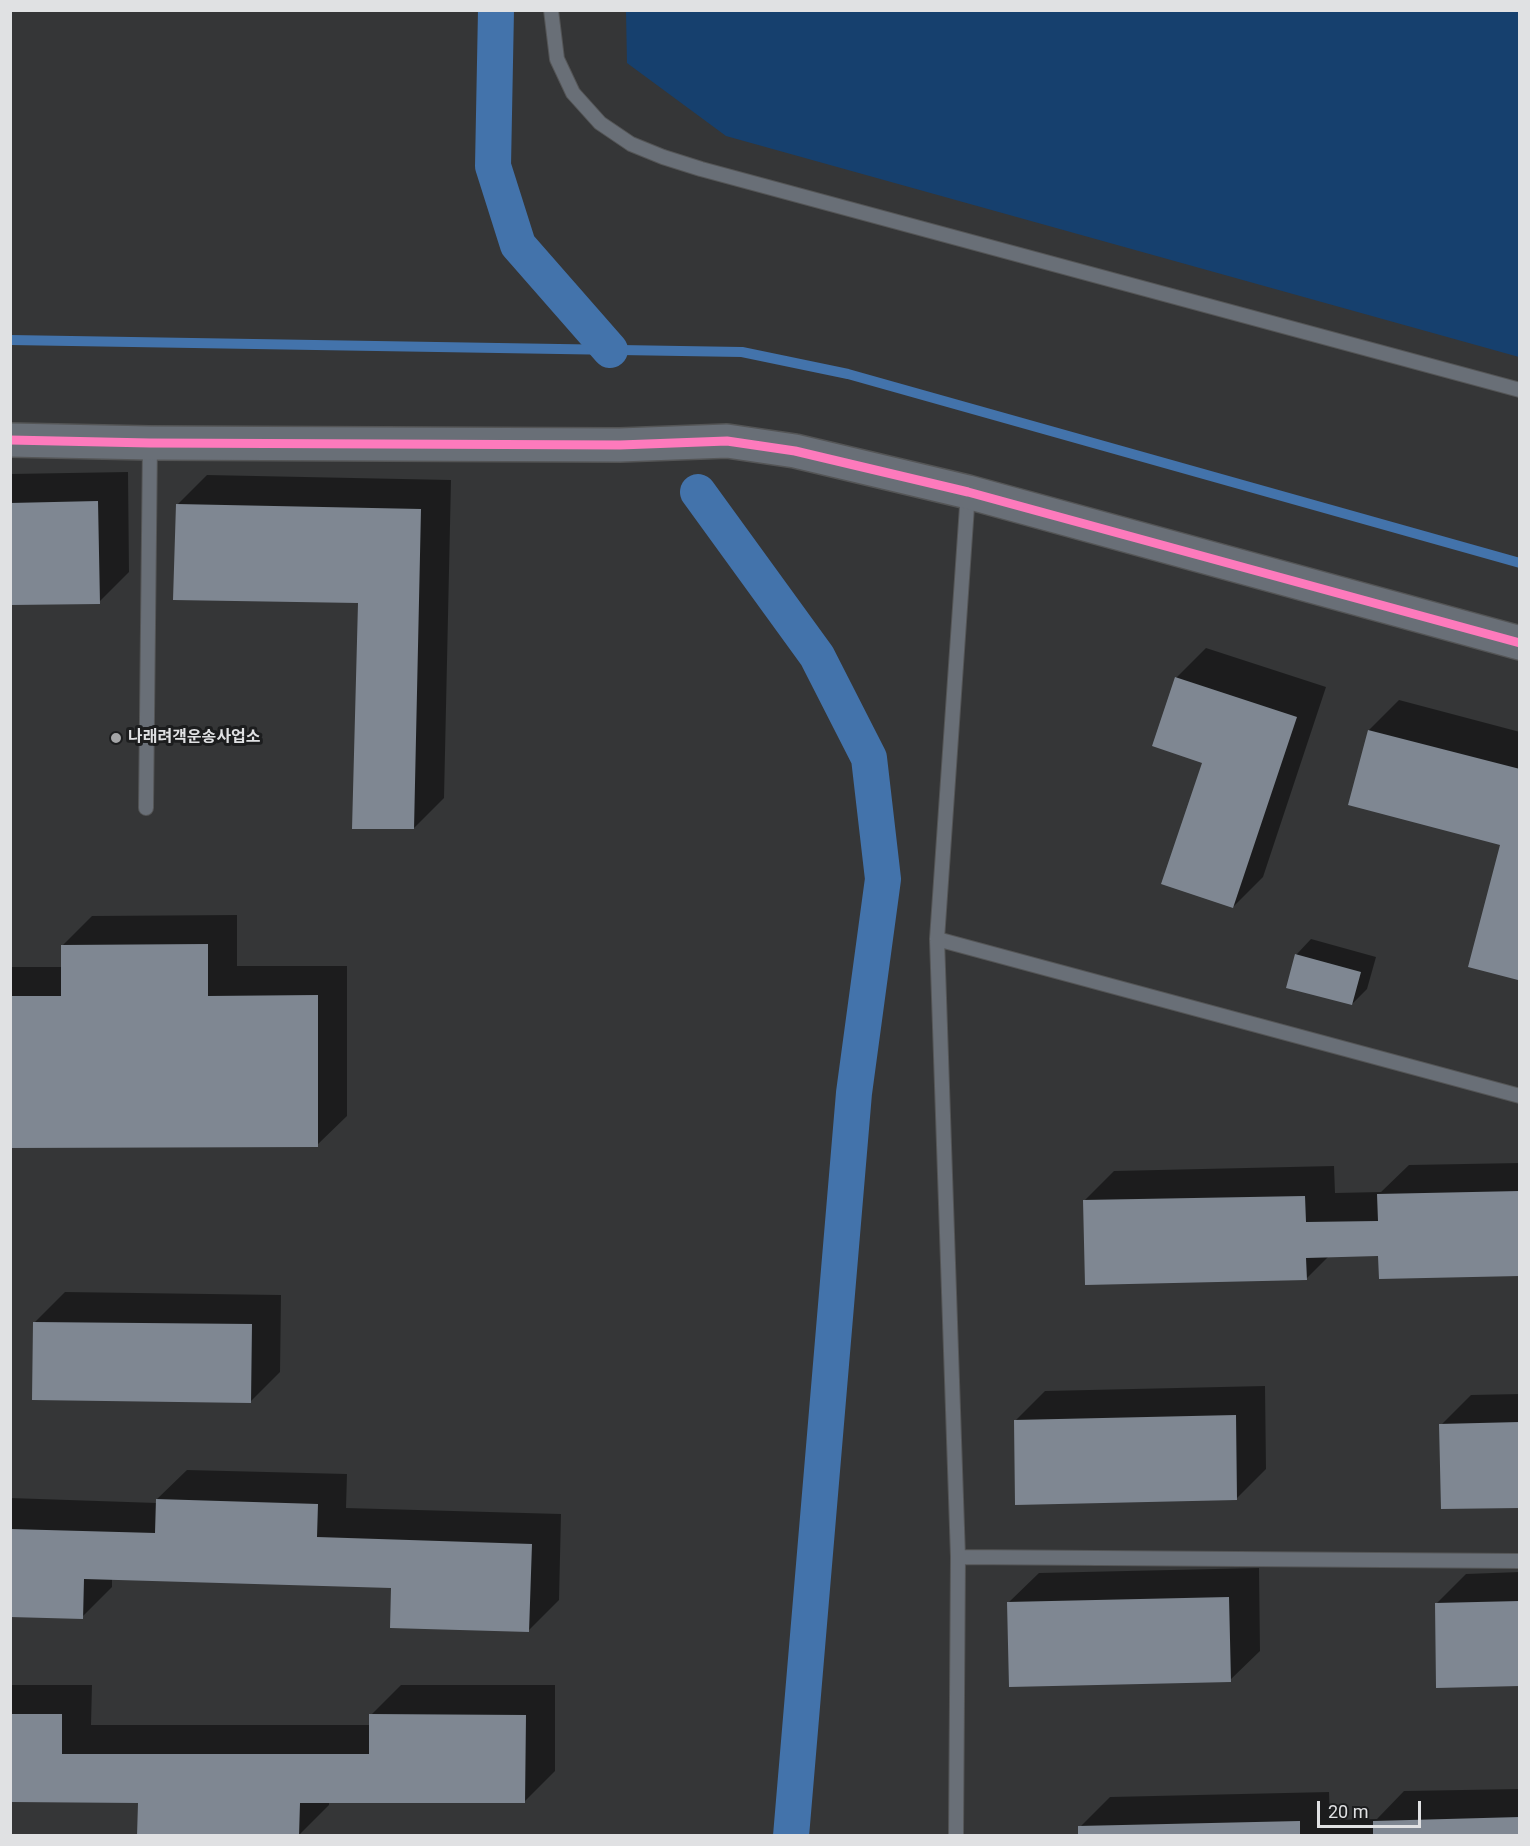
<!DOCTYPE html>
<meta charset="utf-8">
<style>
body{margin:0}
#map{position:relative;width:1530px;height:1846px;overflow:hidden;background:#353637;font-family:Roboto,sans-serif}
canvas{display:block}
.frame{position:absolute;inset:0;border:12px solid #e0e1e3;pointer-events:none}
.scale{position:absolute;left:1317px;top:1801px;width:104px;height:27px;box-sizing:border-box;border:3px solid #e0e1e3;border-top:0;padding-left:8px;font-size:18px;line-height:21px;white-space:nowrap;color:#e0e1e3;-webkit-text-stroke:4px #1c1d1e;paint-order:stroke}
</style>
<div id="map">
<canvas width="1530" height="1846"></canvas>
<div class="frame"></div>
<div class="scale">20 m</div>
</div>
<script>
const context = document.querySelector('canvas').getContext('2d');
context.lineJoin = 'round';
function paint(path, color) { context.fillStyle = color; context.fill(path, 'evenodd'); }
const shape = rows => new Path2D(rows.map(r => 'M' + r).join(''));
function trace(path, color, width, dash) { context.strokeStyle = color; context.lineWidth = width; context.lineCap = dash ? 'butt' : 'round'; context.setLineDash(dash || []); context.stroke(path); }
function write(font, color, halo, rows, align = 'center') {
  context.font = font + ' Roboto,"Noto Sans KR",sans-serif'; context.lineWidth = 6; context.setLineDash([]); context.textBaseline = 'middle'; context.strokeStyle = halo; context.fillStyle = color; for (const [text, x, y, turn = 0] of rows) {
    context.save(); context.translate(x, y); context.rotate((+turn || 0) * Math.PI / 180); context.textAlign = isNaN(turn) ? turn : align; if (halo) context.strokeText(text, 0, 0); context.fillText(text, 0, 0); context.restore();
  }
}
paint(shape([
 [626,11,1519,11,1519,357,726,136,627,63]
]), '#16406e');
paint(shape([
 [128,472,129,572,99,602,10,604,10,474],
 [207,475,451,480,444,798,414,828,359,602,177,505],
 [1206,648,1326,687,1263,877,1233,907,1203,762,1176,678],
 [1399,700,1520,732,1520,976,1517,978,1502,844,1350,804,1369,730],
 [237,915,237,966,347,966,347,1116,317,1145,10,1147,10,967,62,967,62,946,92,916],
 [1311,939,1376,957,1367,989,1352,1004,1296,955],
 [1520,1163,1520,1275,1380,1255,1329,1256,1306,1279,1084,1201,1114,1171,1334,1166,1335,1193,1381,1192,1409,1165],
 [65,1292,281,1295,280,1372,250,1402,35,1322],
 [1265,1386,1266,1469,1236,1499,1015,1421,1045,1391],
 [1520,1394,1520,1506,1441,1425,1471,1395],
 [187,1470,347,1474,346,1508,561,1514,559,1600,529,1630,392,1586,112,1578,112,1587,82,1617,10,1615,10,1498,157,1503,157,1499],
 [1259,1568,1260,1651,1230,1680,1009,1602,1039,1573],
 [1520,1572,1520,1685,1436,1604,1466,1574],
 [10,1685,92,1685,91,1725,371,1725,371,1715,401,1685,555,1685,555,1771,525,1801,329,1801,329,1805,299,1835,139,1801,10,1801],
 [1520,1789,1520,1836,1080,1836,1080,1827,1110,1797,1329,1792,1330,1820,1377,1819,1404,1791]
]), '#0007');
trace(shape([
 [10,340,742,352,848,374,1520,563]
]), '#4373ab', 10);
trace(shape([
 [496,10,493,166,518,245,610,350],
 [698,492,817,656,869,758,883,879,854,1093,791,1836]
]), '#4373ab', 36);
paint(shape([
 [98,501,100,604,10,605,10,503],
 [176,504,421,509,414,829,352,829,358,603,173,600],
 [1175,677,1297,717,1233,908,1161,884,1202,763,1152,746],
 [1368,730,1520,769,1520,974,1518,980,1468,967,1500,845,1348,805],
 [208,944,208,996,318,995,318,1147,10,1148,10,996,61,996,61,945],
 [1295,954,1361,972,1352,1005,1286,988],
 [1520,1191,1520,1276,1379,1279,1378,1256,1306,1258,1307,1280,1085,1285,1083,1200,1305,1196,1306,1222,1378,1221,1377,1194],
 [33,1322,252,1324,251,1403,32,1400],
 [1236,1415,1237,1500,1015,1505,1014,1420],
 [1520,1422,1520,1508,1441,1509,1439,1424],
 [156,1499,318,1504,317,1537,532,1544,529,1632,390,1628,391,1588,84,1579,83,1619,10,1617,10,1529,155,1533],
 [1229,1597,1231,1682,1009,1687,1007,1602],
 [1520,1601,1520,1686,1436,1688,1435,1603],
 [10,1714,62,1714,62,1754,369,1754,369,1714,526,1715,525,1803,300,1803,299,1836,137,1836,138,1803,10,1802],
 [1520,1817,1520,1836,1373,1836,1373,1821],
 [1300,1821,1300,1836,1078,1836,1078,1826]
]), '#7f8792');
const service = shape([
 [551,10,557,59,573,93,600,123,631,144,663,157,701,169,1520,390],
 [146,808,150,443],
 [937,939,1520,1096],
 [958,1557,1520,1561],
 [956,1836,958,1557,937,939,968,492]
]);
const tertiary = shape([
 [10,440,150,443,620,445,727,441,795,451,968,492,1520,643]
]);
trace(service, '#545556', 16);
trace(tertiary, '#545556', 36);
trace(service, '#696f77', 14);
trace(tertiary, '#696f77', 33);
trace(shape([
 [10,440,150,443,620,445,727,441,795,451,968,492,1520,643]
]), '#fd7abc', 9);
for (const [x, y, r, color] of [
 [116,738,6,"#a4a5a7"]
]) { const dot = new Path2D(); dot.arc(x, y, r, 0, 2 * Math.PI); context.fillStyle = color; context.fill(dot); trace(dot, '#1c1d1e', 2); }
write('bold 16px', '#e0e1e3', '#1c1d1e', [
 ["나래려객운송사업소",128,738]
], 'left');
</script>
